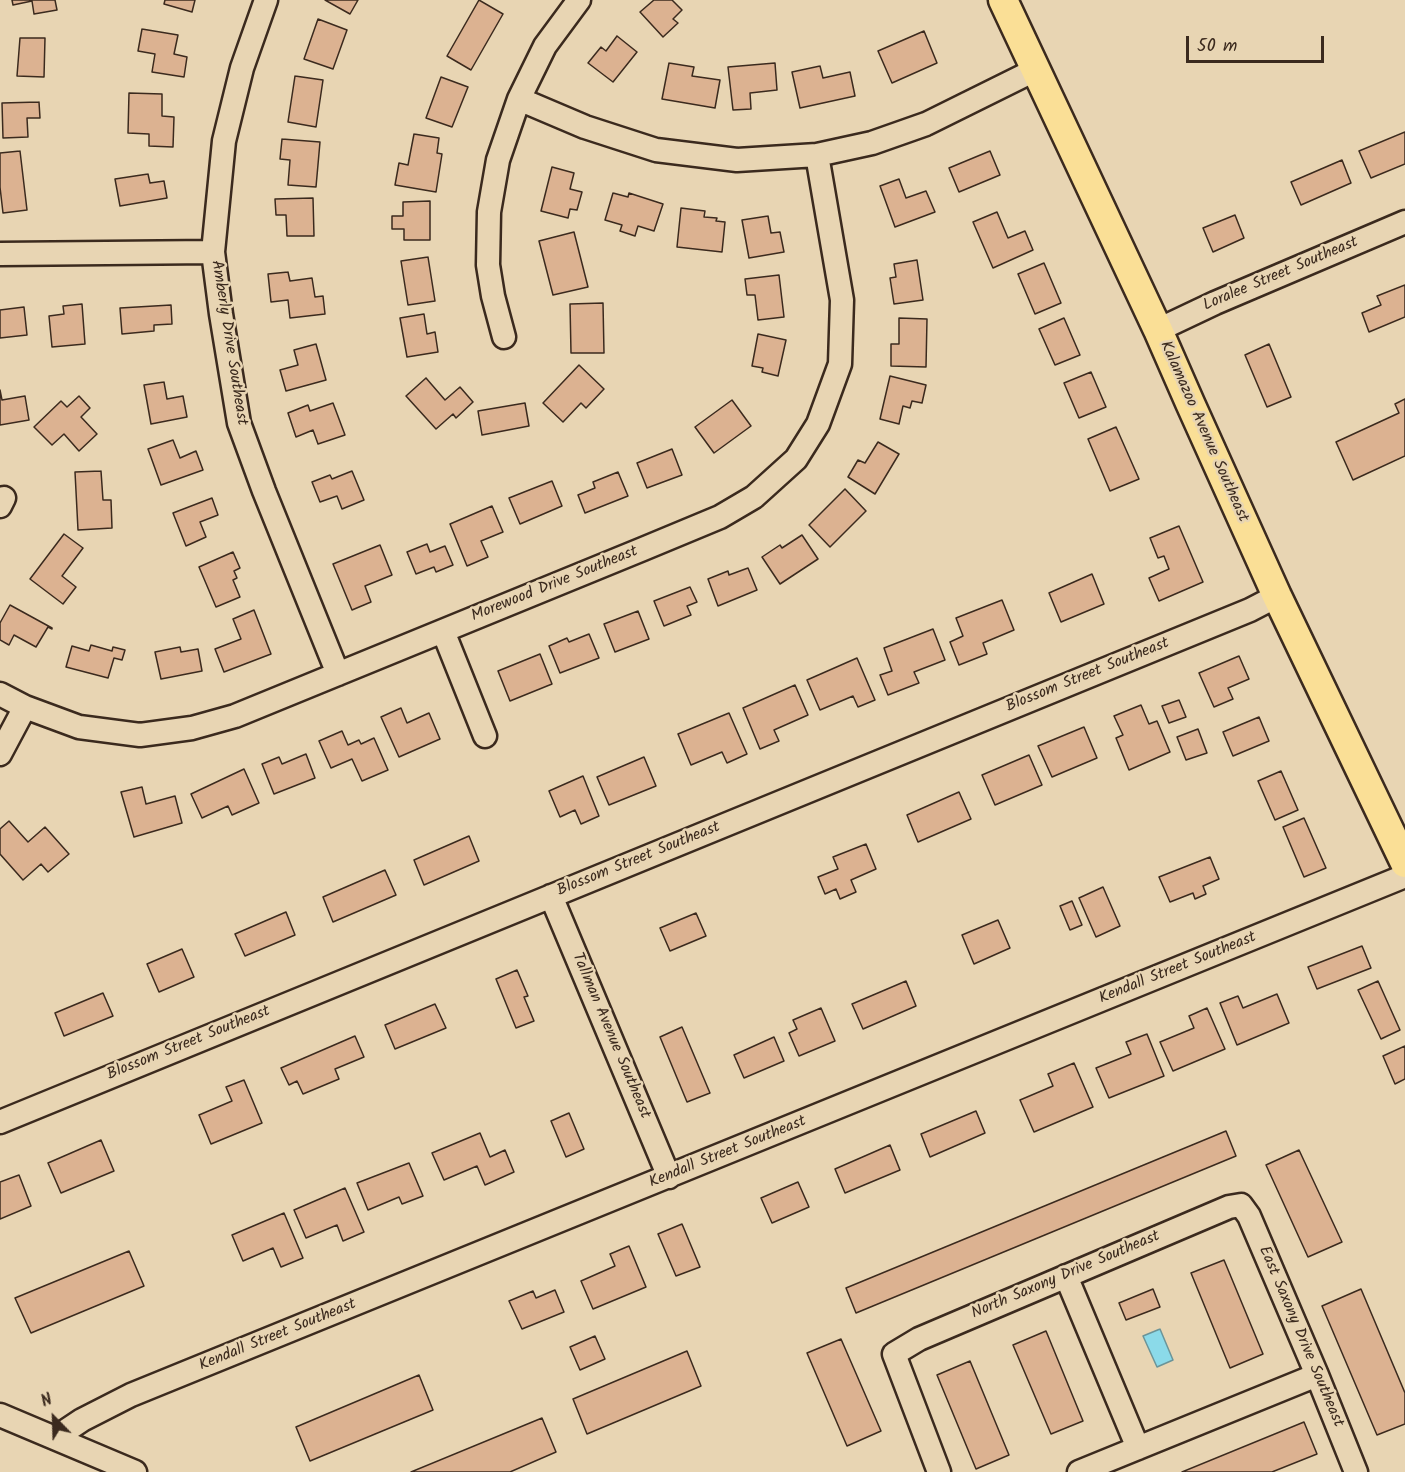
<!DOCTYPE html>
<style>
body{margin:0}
#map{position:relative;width:1405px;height:1472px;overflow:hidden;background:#e8d5b3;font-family:Kalam,sans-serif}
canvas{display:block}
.north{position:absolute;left:24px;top:1388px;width:60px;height:60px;-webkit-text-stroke:4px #e8d5b3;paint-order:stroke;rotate:337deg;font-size:16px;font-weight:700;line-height:24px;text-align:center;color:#3b2a1e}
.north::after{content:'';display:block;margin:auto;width:21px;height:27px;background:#3b2a1e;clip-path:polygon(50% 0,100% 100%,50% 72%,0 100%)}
.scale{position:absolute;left:1186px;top:36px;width:138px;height:27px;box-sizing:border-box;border:3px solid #3b2a1e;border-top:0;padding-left:8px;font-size:18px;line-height:21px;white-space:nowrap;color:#3b2a1e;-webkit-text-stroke:4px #e8d5b3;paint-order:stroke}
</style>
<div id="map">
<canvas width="1405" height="1472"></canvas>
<div class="north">N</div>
<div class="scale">50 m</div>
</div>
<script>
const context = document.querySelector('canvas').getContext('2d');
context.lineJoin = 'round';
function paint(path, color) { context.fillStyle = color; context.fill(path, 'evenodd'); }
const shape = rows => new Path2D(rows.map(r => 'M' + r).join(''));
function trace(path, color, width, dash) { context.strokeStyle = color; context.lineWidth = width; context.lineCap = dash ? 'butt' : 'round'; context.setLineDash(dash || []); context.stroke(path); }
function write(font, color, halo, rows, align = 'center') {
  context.font = font + ' Kalam,sans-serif'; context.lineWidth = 5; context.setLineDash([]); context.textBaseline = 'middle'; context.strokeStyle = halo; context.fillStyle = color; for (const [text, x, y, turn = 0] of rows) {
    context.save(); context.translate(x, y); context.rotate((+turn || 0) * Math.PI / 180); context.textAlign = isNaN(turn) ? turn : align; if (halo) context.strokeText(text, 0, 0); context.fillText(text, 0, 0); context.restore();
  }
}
const water = shape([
 [1160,1329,1173,1360,1157,1367,1143,1336,1160,1329]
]);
paint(water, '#8bdae9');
trace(water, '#6b9498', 1.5);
const building = shape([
 [12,0,55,0,57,10,34,14,32,1,13,5,12,0],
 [165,0,195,0,192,12,164,4,165,0],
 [325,0,358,0,350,14,325,0],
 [479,0,503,14,471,70,447,56,479,0],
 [654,0,672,0,682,10,673,19,678,23,663,37,640,12,654,0],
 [318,19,347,30,333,69,304,59,318,19],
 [142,29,178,35,174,54,187,57,184,77,152,72,155,54,138,51,142,29],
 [924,31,937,63,892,83,878,51,924,31],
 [617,36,637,52,613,82,588,63,601,47,606,51,617,36],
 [20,38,45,38,44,77,17,76,20,38],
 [669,63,694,67,692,76,720,80,715,108,662,99,669,63],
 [775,63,777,90,750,93,751,109,733,110,728,67,775,63],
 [820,66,823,78,850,72,855,96,800,108,792,72,820,66],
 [295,76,323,80,316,127,288,122,295,76],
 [441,77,468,87,452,127,426,118,441,77],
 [129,93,162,94,162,116,174,117,173,147,149,146,149,134,128,133,129,93],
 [39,102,40,118,27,118,28,137,3,138,2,103,39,102],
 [1405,132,1405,164,1371,178,1359,151,1405,132],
 [414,134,439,138,437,153,442,154,436,192,395,185,399,163,408,165,414,134],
 [282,139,320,142,316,187,288,185,290,160,280,159,282,139],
 [20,151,27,210,3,213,0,187,0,153,20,151],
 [990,151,1000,175,959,192,949,168,990,151],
 [1342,160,1351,183,1301,205,1291,182,1342,160],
 [552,167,574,173,570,189,582,192,577,210,570,209,568,218,541,211,552,167],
 [148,174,150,183,164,181,167,198,120,206,115,179,148,174],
 [899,179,906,198,926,191,935,212,895,227,880,186,899,179],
 [613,193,628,197,629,193,663,204,654,231,638,226,635,236,620,231,622,225,605,220,613,193],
 [313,198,314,236,287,236,286,215,276,215,275,199,313,198],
 [430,201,430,240,404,240,404,229,392,229,392,216,403,216,403,202,430,201],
 [681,208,705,211,704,217,717,218,716,221,725,222,722,252,677,247,681,208],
 [997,212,1008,238,1025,231,1033,250,993,268,973,222,997,212],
 [1235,215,1244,238,1213,252,1203,228,1235,215],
 [768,216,771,233,780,232,784,252,749,258,742,220,768,216],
 [574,232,588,287,553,295,539,241,574,232],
 [428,257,435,301,408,305,401,261,428,257],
 [917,260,923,300,894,304,890,278,896,277,894,264,917,260],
 [1044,263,1061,303,1035,314,1018,274,1044,263],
 [288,272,290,281,312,278,315,297,323,296,325,314,290,318,288,300,271,302,268,274,288,272],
 [779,275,784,317,758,320,755,295,747,295,745,279,779,275],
 [1405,285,1405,317,1369,332,1362,313,1381,305,1377,296,1405,285],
 [603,303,604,353,571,353,570,304,603,303],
 [82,304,85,344,52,347,49,316,64,314,63,306,82,304],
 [171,305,172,324,154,325,154,331,122,334,120,308,171,305],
 [24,307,27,335,0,338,0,310,24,307],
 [424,314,427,334,435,332,438,352,407,357,400,318,424,314],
 [899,318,927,319,926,367,891,366,891,344,899,344,899,318],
 [1064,318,1080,355,1055,365,1039,329,1064,318],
 [758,334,786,340,778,376,762,372,763,368,752,366,758,334],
 [316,344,326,380,286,391,280,370,298,365,294,350,316,344],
 [1269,344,1291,397,1267,407,1245,355,1269,344],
 [579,365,604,389,586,408,581,403,563,422,543,403,579,365],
 [1091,372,1106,407,1079,418,1064,383,1091,372],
 [890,376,926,385,922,403,912,401,910,408,903,406,899,424,880,419,890,376],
 [426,378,445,400,460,387,473,402,456,418,453,414,436,429,406,396,426,378],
 [164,382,167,399,183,396,187,417,151,424,144,385,164,382],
 [0,390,2,400,25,396,29,420,0,425,0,390],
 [79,396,90,408,81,417,97,434,79,451,64,434,52,445,34,427,61,401,67,407,79,396],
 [1405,399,1405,456,1353,480,1336,442,1399,413,1395,404,1405,399],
 [732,400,751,426,714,453,695,427,732,400],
 [333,403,345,435,318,444,313,430,296,437,288,413,308,405,310,411,333,403],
 [525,403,529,426,482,435,478,411,525,403],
 [1116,427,1139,479,1110,491,1088,439,1116,427],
 [173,440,180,458,196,451,203,470,161,485,148,449,173,440],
 [878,442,899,454,875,494,848,477,858,460,865,463,878,442],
 [672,449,682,475,647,488,637,463,672,449],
 [101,471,103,500,111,500,112,528,78,530,75,472,101,471],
 [352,471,364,500,342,509,337,496,320,502,312,482,330,475,332,479,352,471],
 [618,472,628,496,585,513,578,495,595,488,593,482,618,472],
 [552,481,562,506,520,524,509,498,552,481],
 [845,489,866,511,830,547,809,525,845,489],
 [212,498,218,515,200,522,206,537,186,546,173,513,212,498],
 [492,506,503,532,481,541,488,557,467,566,450,524,492,506],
 [1179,526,1203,582,1159,601,1149,578,1169,569,1164,556,1158,558,1150,538,1179,526],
 [64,534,83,548,62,576,76,587,63,604,30,579,64,534],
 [802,535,818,559,780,584,762,557,780,545,782,548,802,535],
 [427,544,430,552,445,546,453,565,436,572,434,567,416,574,407,552,427,544],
 [380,545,392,575,365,586,371,602,352,610,333,564,380,545],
 [233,552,240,568,234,571,237,578,233,580,240,597,216,607,199,567,233,552],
 [748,568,757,590,718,606,708,579,728,571,729,575,748,568],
 [1092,574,1104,604,1061,622,1049,593,1092,574],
 [690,587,697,602,687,606,691,615,664,626,654,601,690,587],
 [1002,600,1014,630,983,643,987,654,959,665,950,642,963,636,956,618,1002,600],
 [10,605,52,628,52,629,48,627,36,647,14,635,9,645,0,640,0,623,10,605],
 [254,610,271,654,224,672,215,649,241,639,233,619,254,610],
 [638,611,649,639,615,652,604,624,638,611],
 [933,629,945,660,914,672,919,683,888,695,880,675,892,671,884,648,933,629],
 [589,634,599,658,560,673,549,646,567,638,569,642,589,634],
 [91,645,112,651,113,647,125,650,122,660,114,658,108,678,66,667,72,646,89,651,91,645],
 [180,647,181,652,198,649,202,671,161,679,155,652,180,647],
 [540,654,552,684,510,701,498,671,540,654],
 [1239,656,1249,679,1228,688,1233,699,1214,707,1199,673,1239,656],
 [857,658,875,700,858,707,853,696,820,710,807,680,857,658],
 [795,685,808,715,774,730,779,741,760,749,743,708,795,685],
 [1179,700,1186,717,1169,723,1162,706,1179,700],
 [1141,705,1149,724,1157,721,1170,752,1129,770,1116,738,1123,735,1114,716,1141,705],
 [401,708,407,723,429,713,440,739,399,757,381,717,401,708],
 [729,713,747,754,727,763,722,752,691,765,678,734,729,713],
 [1259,717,1269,741,1233,756,1223,732,1259,717],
 [1084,727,1097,758,1052,777,1038,746,1084,727],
 [1198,729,1207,753,1186,760,1177,737,1198,729],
 [342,731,348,745,359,740,361,744,374,738,388,770,362,781,352,759,331,768,319,741,342,731],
 [306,754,315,778,274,794,262,764,279,757,282,764,306,754],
 [1029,755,1042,785,995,805,982,775,1029,755],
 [644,757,656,786,609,805,597,777,644,757],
 [244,769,259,803,232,815,228,806,202,818,191,794,244,769],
 [1281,771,1298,810,1275,820,1258,781,1281,771],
 [583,776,599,816,581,824,575,810,560,817,549,791,583,776],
 [142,787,146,804,175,796,182,823,134,837,121,792,142,787],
 [959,792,971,819,918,842,907,815,959,792],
 [1304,818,1326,868,1304,877,1283,827,1304,818],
 [9,821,28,842,45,827,69,854,48,872,41,864,23,880,0,854,0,829,9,821],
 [469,836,479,861,424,885,414,860,469,836],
 [866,844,876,869,851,880,856,892,840,899,836,889,825,894,818,877,838,869,833,857,866,844],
 [1210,857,1219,879,1203,886,1206,894,1195,899,1193,893,1170,902,1159,877,1210,857],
 [385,870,396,895,333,922,323,897,385,870],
 [1103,887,1120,926,1096,937,1079,898,1103,887],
 [1072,901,1082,925,1070,930,1060,906,1072,901],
 [286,912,295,935,245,956,235,934,286,912],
 [696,913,706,936,670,951,660,928,696,913],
 [998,920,1010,948,974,964,962,935,998,920],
 [1362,946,1371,968,1317,989,1308,967,1362,946],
 [182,949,194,977,159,992,147,964,182,949],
 [517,970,528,996,524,997,534,1021,516,1028,496,979,517,970],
 [906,981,916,1006,863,1029,852,1004,906,981],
 [1378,981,1400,1030,1381,1039,1358,990,1378,981],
 [103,993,113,1016,64,1036,55,1013,103,993],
 [1277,994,1289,1023,1237,1045,1220,1003,1238,996,1243,1008,1277,994],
 [435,1004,446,1028,395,1049,385,1025,435,1004],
 [821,1008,835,1041,799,1056,789,1033,797,1029,793,1020,821,1008],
 [1207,1008,1225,1049,1173,1071,1160,1042,1194,1028,1189,1016,1207,1008],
 [682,1027,710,1093,687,1102,660,1037,682,1027],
 [1147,1034,1164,1076,1109,1098,1096,1068,1131,1054,1126,1042,1147,1034],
 [355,1036,364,1057,335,1069,339,1079,303,1094,297,1081,289,1085,281,1068,355,1036],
 [774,1037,784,1061,744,1078,734,1055,774,1037],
 [1405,1046,1405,1079,1395,1084,1383,1056,1405,1046],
 [1074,1063,1093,1107,1034,1132,1020,1100,1053,1086,1048,1074,1074,1063],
 [244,1080,262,1123,211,1144,199,1115,232,1101,226,1087,244,1080],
 [976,1111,985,1133,930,1157,921,1134,976,1111],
 [569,1113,584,1149,566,1157,551,1121,569,1113],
 [1226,1131,1236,1156,856,1313,846,1288,1226,1131],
 [480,1133,490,1157,505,1150,514,1172,485,1185,477,1166,444,1180,432,1153,480,1133],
 [101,1140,114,1171,61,1193,48,1163,101,1140],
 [890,1145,900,1170,845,1193,835,1169,890,1145],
 [1299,1150,1342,1242,1308,1257,1266,1165,1299,1150],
 [409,1163,423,1196,402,1204,399,1197,368,1210,357,1183,409,1163],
 [19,1175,31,1206,0,1219,0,1182,19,1175],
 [798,1182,809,1207,772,1223,761,1198,798,1182],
 [345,1188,364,1232,343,1241,337,1225,306,1238,294,1210,345,1188],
 [284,1213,303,1258,281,1267,273,1248,243,1261,232,1235,284,1213],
 [682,1224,700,1267,676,1276,658,1234,682,1224],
 [629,1246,646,1287,593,1309,581,1281,615,1266,610,1254,629,1246],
 [129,1251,144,1286,31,1333,15,1298,129,1251],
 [1224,1260,1263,1354,1230,1368,1191,1273,1224,1260],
 [1153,1289,1160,1307,1126,1320,1119,1303,1153,1289],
 [1361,1289,1405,1393,1405,1424,1377,1435,1322,1306,1361,1289],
 [555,1290,564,1312,522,1329,509,1301,533,1291,536,1298,555,1290],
 [1046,1331,1083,1421,1051,1434,1013,1345,1046,1331],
 [595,1336,605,1359,580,1370,570,1347,595,1336],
 [841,1339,881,1431,847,1446,807,1353,841,1339],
 [687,1351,701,1386,587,1434,573,1399,687,1351],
 [970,1361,1009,1455,976,1469,937,1375,970,1361],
 [419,1375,433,1410,310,1461,296,1427,419,1375],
 [542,1418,556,1452,510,1472,411,1472,542,1418],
 [1304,1422,1317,1454,1272,1472,1182,1472,1304,1422]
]);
paint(building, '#dcb291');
trace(building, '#3b2a1e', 1.5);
const minor = shape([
 [266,0,242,68,224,141,213,252,221,314,239,423,264,491,338,674],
 [519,99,585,127,656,150,737,160,817,155,872,143,926,124,1035,70],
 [0,254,213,252],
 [1158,330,1215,303,1405,222],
 [504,337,493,296,488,265,489,212,498,160,519,99,545,46,579,0],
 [0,506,4,498],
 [443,631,485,736],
 [0,694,25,707,79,727,140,735,192,728,235,716,643,549,720,517,754,497,796,459,818,424,840,364,842,300,817,155],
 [0,754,25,707],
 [551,896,669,1177],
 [0,1122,1250,610,1277,596],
 [1066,1276,1138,1448],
 [0,1415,135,1472],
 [55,1438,82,1420,131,1395,1405,876],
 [939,1472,894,1354,919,1339,1229,1207,1241,1205,1249,1216,1317,1375,1356,1472],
 [1079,1472,1317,1375]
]);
const major = shape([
 [1003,0,1158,330,1190,403,1277,596,1405,863]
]);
trace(minor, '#3b2a1e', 27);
trace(major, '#3b2a1e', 33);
trace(minor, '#e8d5b3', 22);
trace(major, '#fadf96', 28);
write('16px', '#3b2a1e', '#e8d5b3', [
 ["Loralee Street Southeast",1281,275,-23],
 ["Amberly Drive Southeast",228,343,81],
 ["Kalamazoo Avenue Southeast",1203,432,66],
 ["Morewood Drive Southeast",555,585,-22],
 ["Blossom Street Southeast",1088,676,-22],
 ["Blossom Street Southeast",639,860,-22],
 ["Kendall Street Southeast",1178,969,-22],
 ["Tallman Avenue Southeast",610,1036,67],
 ["Blossom Street Southeast",189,1044,-22],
 ["Kendall Street Southeast",728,1153,-22],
 ["North Saxony Drive Southeast",1066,1276,-23],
 ["Kendall Street Southeast",278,1336,-22],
 ["East Saxony Drive Southeast",1300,1337,67]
]);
</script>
